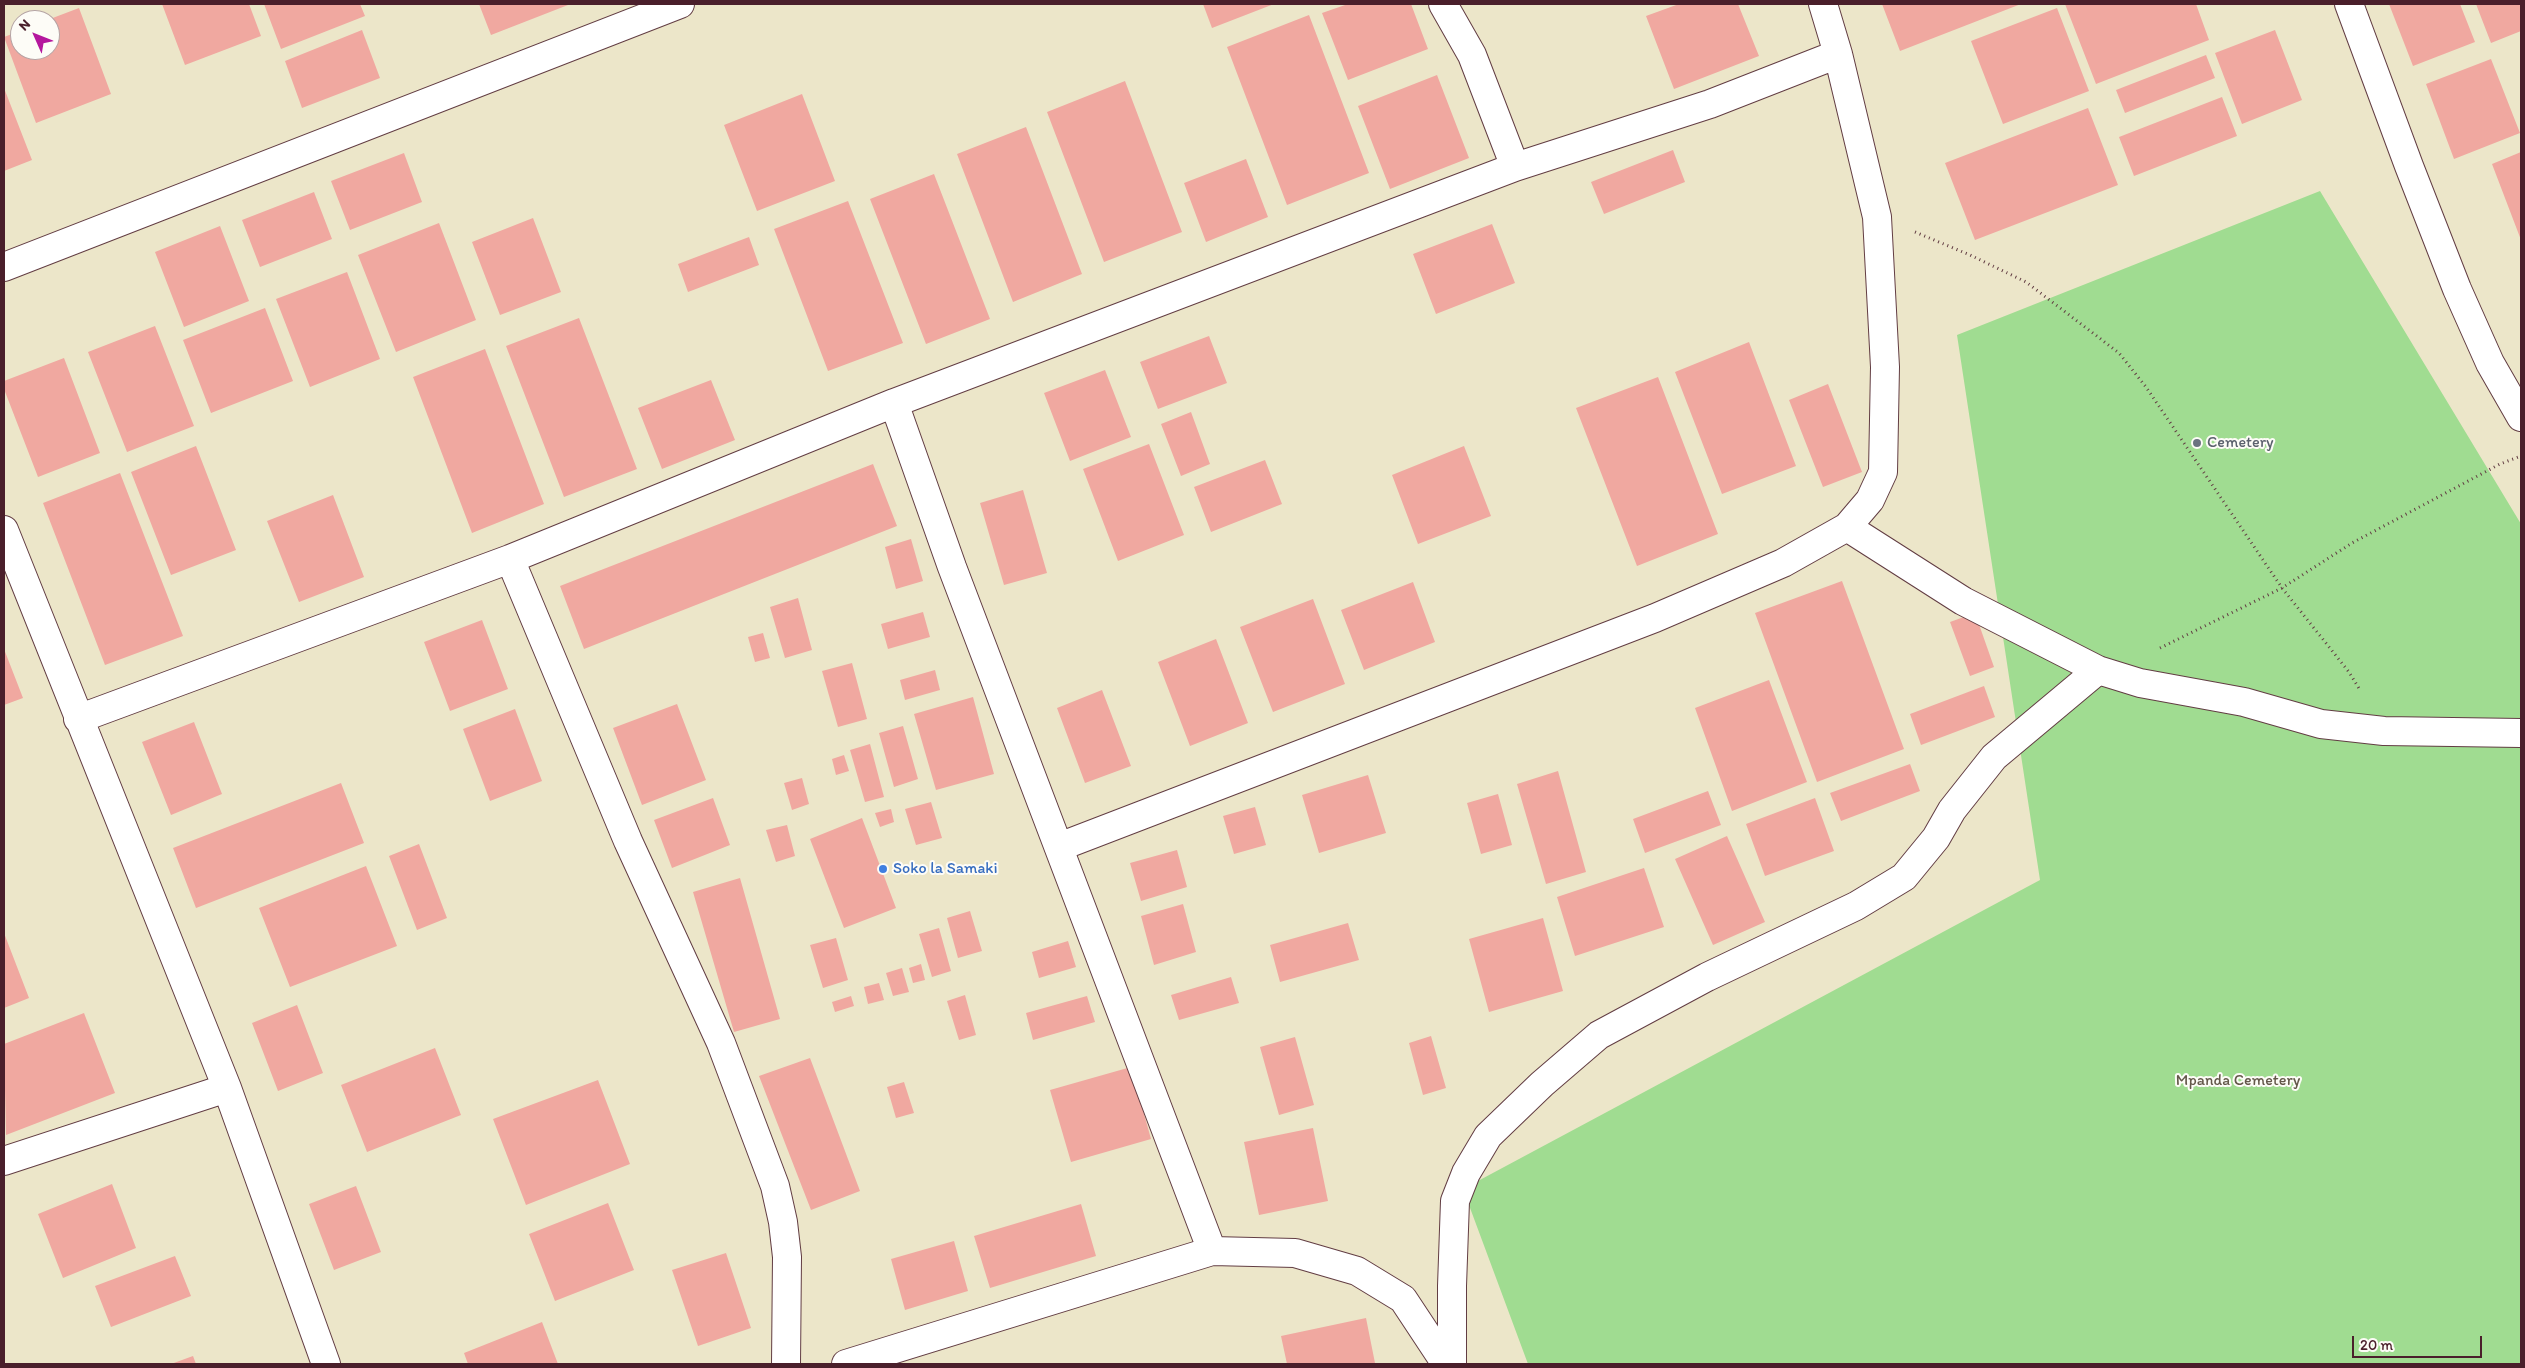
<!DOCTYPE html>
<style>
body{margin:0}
#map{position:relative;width:2525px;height:1368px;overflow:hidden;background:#ece6c9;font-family:Itim,sans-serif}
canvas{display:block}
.frame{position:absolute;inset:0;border:5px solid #4a1f2b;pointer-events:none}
.north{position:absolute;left:10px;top:10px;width:50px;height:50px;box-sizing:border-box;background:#fdfcf7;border:1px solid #b5a4a5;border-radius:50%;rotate:314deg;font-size:14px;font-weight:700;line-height:20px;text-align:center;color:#4a1f2b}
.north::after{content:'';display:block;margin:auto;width:18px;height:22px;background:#b5179e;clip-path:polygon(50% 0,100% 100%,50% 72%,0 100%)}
.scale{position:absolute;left:2352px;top:1336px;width:130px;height:22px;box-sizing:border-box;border:2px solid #4a1f2b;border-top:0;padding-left:6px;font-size:15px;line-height:18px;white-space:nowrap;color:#4a1f2b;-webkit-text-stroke:4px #fdfcf7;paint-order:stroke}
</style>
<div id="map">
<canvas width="2525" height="1368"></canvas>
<div class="frame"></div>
<div class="north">N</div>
<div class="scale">20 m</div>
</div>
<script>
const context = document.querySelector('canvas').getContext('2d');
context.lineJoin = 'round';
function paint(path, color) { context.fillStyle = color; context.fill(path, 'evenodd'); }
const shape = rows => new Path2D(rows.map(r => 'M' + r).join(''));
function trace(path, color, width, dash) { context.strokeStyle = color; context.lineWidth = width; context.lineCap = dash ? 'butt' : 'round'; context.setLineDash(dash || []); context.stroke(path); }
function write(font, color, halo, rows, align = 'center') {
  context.font = font + ' Itim,sans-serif'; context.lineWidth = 4; context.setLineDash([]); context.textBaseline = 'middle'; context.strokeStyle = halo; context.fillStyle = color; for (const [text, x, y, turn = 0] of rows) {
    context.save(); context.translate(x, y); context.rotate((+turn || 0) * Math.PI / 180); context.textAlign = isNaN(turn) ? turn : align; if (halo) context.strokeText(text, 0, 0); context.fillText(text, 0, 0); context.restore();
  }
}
paint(shape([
 [2320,191,2521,524,2521,1364,1528,1364,1463,1189,2040,880,1957,335]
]), '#a0dc91');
paint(shape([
 [162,4,249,4,261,36,185,65],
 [264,4,360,4,365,16,281,49],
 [479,4,567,4,568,5,491,35],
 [1203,4,1274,4,1212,28],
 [1348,4,1411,4,1428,49,1348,80,1322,13],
 [1679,4,1738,4,1759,56,1674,89,1646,16],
 [1882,4,2021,4,1900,51],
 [2065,4,2196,4,2209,40,2096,84],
 [2389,4,2460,4,2475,42,2413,66],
 [2476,4,2521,4,2521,31,2491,43],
 [79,8,111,94,36,123,4,37,20,31,20,50,50,50,50,19],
 [2057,8,2089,91,2003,124,1971,41],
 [1309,15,1369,173,1287,205,1227,47],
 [362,30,380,78,302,108,285,61],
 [2275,30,2302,100,2242,124,2215,53],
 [2206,55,2215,78,2125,113,2116,90],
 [2491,59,2520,133,2454,159,2426,84],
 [1437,75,1469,158,1390,189,1358,106],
 [1125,81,1182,232,1104,262,1047,112],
 [4,88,32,160,4,171],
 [802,94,835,181,757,211,724,125],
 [2222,97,2237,136,2134,176,2119,137],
 [2088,108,2118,185,1975,240,1945,163],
 [1026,127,1082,274,1013,302,957,154],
 [1673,150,1685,182,1604,214,1591,182],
 [2521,152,2521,240,2492,164],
 [404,153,422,202,350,230,331,181],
 [1246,159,1268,217,1206,242,1184,183],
 [934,174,990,319,926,344,870,199],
 [314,192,332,239,260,267,242,220],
 [848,201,903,343,828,371,774,229],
 [533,218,561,292,500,315,472,242],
 [439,223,476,320,396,352,358,255],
 [1492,224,1515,283,1436,314,1413,254],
 [220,226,249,301,184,327,155,252],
 [749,237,759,265,688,292,678,264],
 [347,272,380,359,310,387,276,299],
 [265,308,293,381,211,413,183,340],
 [579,318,637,469,564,497,506,346],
 [155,326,194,426,127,452,88,352],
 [1209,336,1227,383,1158,409,1140,362],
 [1749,342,1796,466,1722,494,1675,372],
 [485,349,544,504,472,533,413,377],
 [64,358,100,453,38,477,4,389,4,381],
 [1105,370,1131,437,1070,461,1044,393],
 [1658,377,1718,534,1637,566,1576,408],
 [711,380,735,440,662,469,638,408],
 [1828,384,1862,472,1823,487,1789,400],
 [1191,412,1210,464,1181,476,1161,424],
 [1149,444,1184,535,1118,561,1083,469],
 [196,446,236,550,171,575,131,472],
 [1464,446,1491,516,1418,544,1392,475],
 [1265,460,1282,504,1211,532,1194,487],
 [873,464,897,526,584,649,560,586],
 [120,473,183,636,105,665,43,503],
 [1023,490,1047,573,1004,585,980,503],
 [333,495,364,577,299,602,267,521],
 [911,539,923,581,896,589,885,547],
 [1842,581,1904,749,1817,782,1755,613],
 [1413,582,1435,642,1364,670,1341,610],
 [798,598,812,650,785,658,770,607],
 [1313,599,1345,684,1273,712,1240,627],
 [923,612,930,637,888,649,881,624],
 [1975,613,1994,667,1970,676,1950,622],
 [482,620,508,689,450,711,424,642],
 [763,633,770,658,755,662,748,637],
 [1216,639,1248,723,1190,746,1158,662],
 [4,649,23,698,4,705],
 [852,663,867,719,838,727,822,671],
 [935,670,940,690,905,700,900,680],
 [1769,680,1807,782,1732,811,1695,708],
 [1984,686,1995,717,1921,745,1910,714],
 [1102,690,1131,766,1085,783,1057,708],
 [973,697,994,774,936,790,914,714],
 [677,704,706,780,642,805,613,728],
 [515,709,542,781,490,801,463,729],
 [194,722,222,794,171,815,142,742],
 [903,726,918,779,894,787,879,733],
 [870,744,884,797,865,802,850,750],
 [844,755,849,771,836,775,832,759],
 [1910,764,1920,791,1841,821,1830,793],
 [1558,771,1586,872,1546,884,1517,784],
 [1368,775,1386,833,1319,853,1302,795],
 [802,778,809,804,792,810,784,783],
 [341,783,364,843,196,908,173,848],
 [1708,791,1721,825,1645,853,1633,819],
 [1498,794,1512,845,1481,854,1467,803],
 [713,798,730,845,672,868,654,820],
 [1815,798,1834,851,1765,876,1746,824],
 [931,802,942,838,916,845,905,809],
 [1255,807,1266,845,1234,854,1223,816],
 [891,809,894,822,880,827,875,813],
 [862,818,896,908,844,928,810,839],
 [787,825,795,856,776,862,766,830],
 [1727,836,1765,922,1713,945,1675,859],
 [419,844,447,918,417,930,389,856],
 [1177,850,1187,887,1141,901,1130,863],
 [366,866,397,946,290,987,259,908],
 [1644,868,1664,927,1575,956,1557,897],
 [740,878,780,1019,734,1032,693,892],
 [1183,904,1196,952,1154,965,1141,916],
 [970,911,982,951,958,958,947,918],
 [1543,918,1563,991,1489,1012,1469,939],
 [1348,923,1359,960,1280,982,1270,945],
 [939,928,951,971,932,977,919,934],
 [4,933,29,998,4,1008],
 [836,938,848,980,823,988,810,945],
 [1068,941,1076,967,1039,978,1032,952],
 [921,964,925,980,913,983,909,968],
 [902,968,909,992,893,996,886,973],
 [1231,977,1239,1003,1179,1020,1171,995],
 [879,983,884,1000,868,1004,864,987],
 [965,995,976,1035,959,1040,947,1001],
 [851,996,854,1006,835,1012,832,1002],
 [1087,996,1095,1022,1033,1040,1026,1013],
 [297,1005,323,1073,278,1091,252,1023],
 [84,1013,115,1093,6,1135,4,1044],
 [1431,1036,1446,1088,1423,1095,1409,1043],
 [1295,1037,1314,1105,1279,1115,1260,1047],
 [435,1048,461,1115,367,1152,341,1085],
 [810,1058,860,1191,811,1210,759,1076],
 [1131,1067,1151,1139,1071,1162,1050,1090],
 [598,1080,630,1164,526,1205,493,1119],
 [904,1082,914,1113,896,1118,887,1087],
 [1313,1128,1328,1201,1259,1215,1244,1142],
 [112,1184,136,1248,63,1278,38,1214],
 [356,1186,381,1252,334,1270,309,1204],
 [608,1203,634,1270,555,1301,529,1234],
 [1081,1204,1096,1256,990,1288,974,1236],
 [954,1241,968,1291,905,1310,891,1259],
 [726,1253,751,1328,698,1346,672,1270],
 [175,1256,191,1296,111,1327,95,1286],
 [1366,1318,1375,1363,1287,1364,1281,1336],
 [542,1322,558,1364,468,1364,464,1353],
 [193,1356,196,1364,171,1364]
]), '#f0a8a0');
const minor = shape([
 [1443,4,1472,55,1515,167],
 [2349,4,2409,166,2457,289,2490,363,2521,417],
 [4,267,680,4],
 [894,403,952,567,1212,1251],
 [1847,527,1963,601,2098,670,2140,683,2244,702,2321,724,2384,731,2521,733],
 [4,530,227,1088,326,1364],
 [510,559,628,841,721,1043,775,1186,783,1222,787,1257,786,1364],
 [78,719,510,559,894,403,1515,167,1710,104,1838,54],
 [1059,847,1655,618,1783,563,1847,527,1870,500,1883,472,1885,367,1877,217,1838,54,1823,4],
 [4,1161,227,1088],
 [846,1364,1212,1251,1295,1253,1357,1271,1403,1299,1446,1364],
 [1452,1364,1452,1286,1455,1201,1466,1173,1488,1136,1542,1084,1599,1035,1707,977,1856,906,1904,877,1936,838,1952,810,1994,757,2098,670]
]);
trace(minor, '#623d43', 30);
trace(shape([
 [1915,232,1970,255,2026,282,2119,353,2146,387,2282,588,2349,672,2360,690],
 [2160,648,2282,588,2352,543,2500,464,2521,456]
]), '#623d43', 3, [1, 4]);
trace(minor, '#fff', 28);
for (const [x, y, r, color] of [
 [2197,443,5,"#6b7280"],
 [883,869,5,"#3f7fe0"]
]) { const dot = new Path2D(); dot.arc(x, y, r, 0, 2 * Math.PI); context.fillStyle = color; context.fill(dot); trace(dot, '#fdfcf7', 2); }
write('16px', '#5b616d', '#fdfcf7', [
 ["Cemetery",2207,443]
], 'left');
write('16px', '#366cbe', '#fdfcf7', [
 ["Soko la Samaki",893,869]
], 'left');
write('16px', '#64584a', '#fdfcf7', [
 ["Mpanda Cemetery",2238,1081]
]);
</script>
